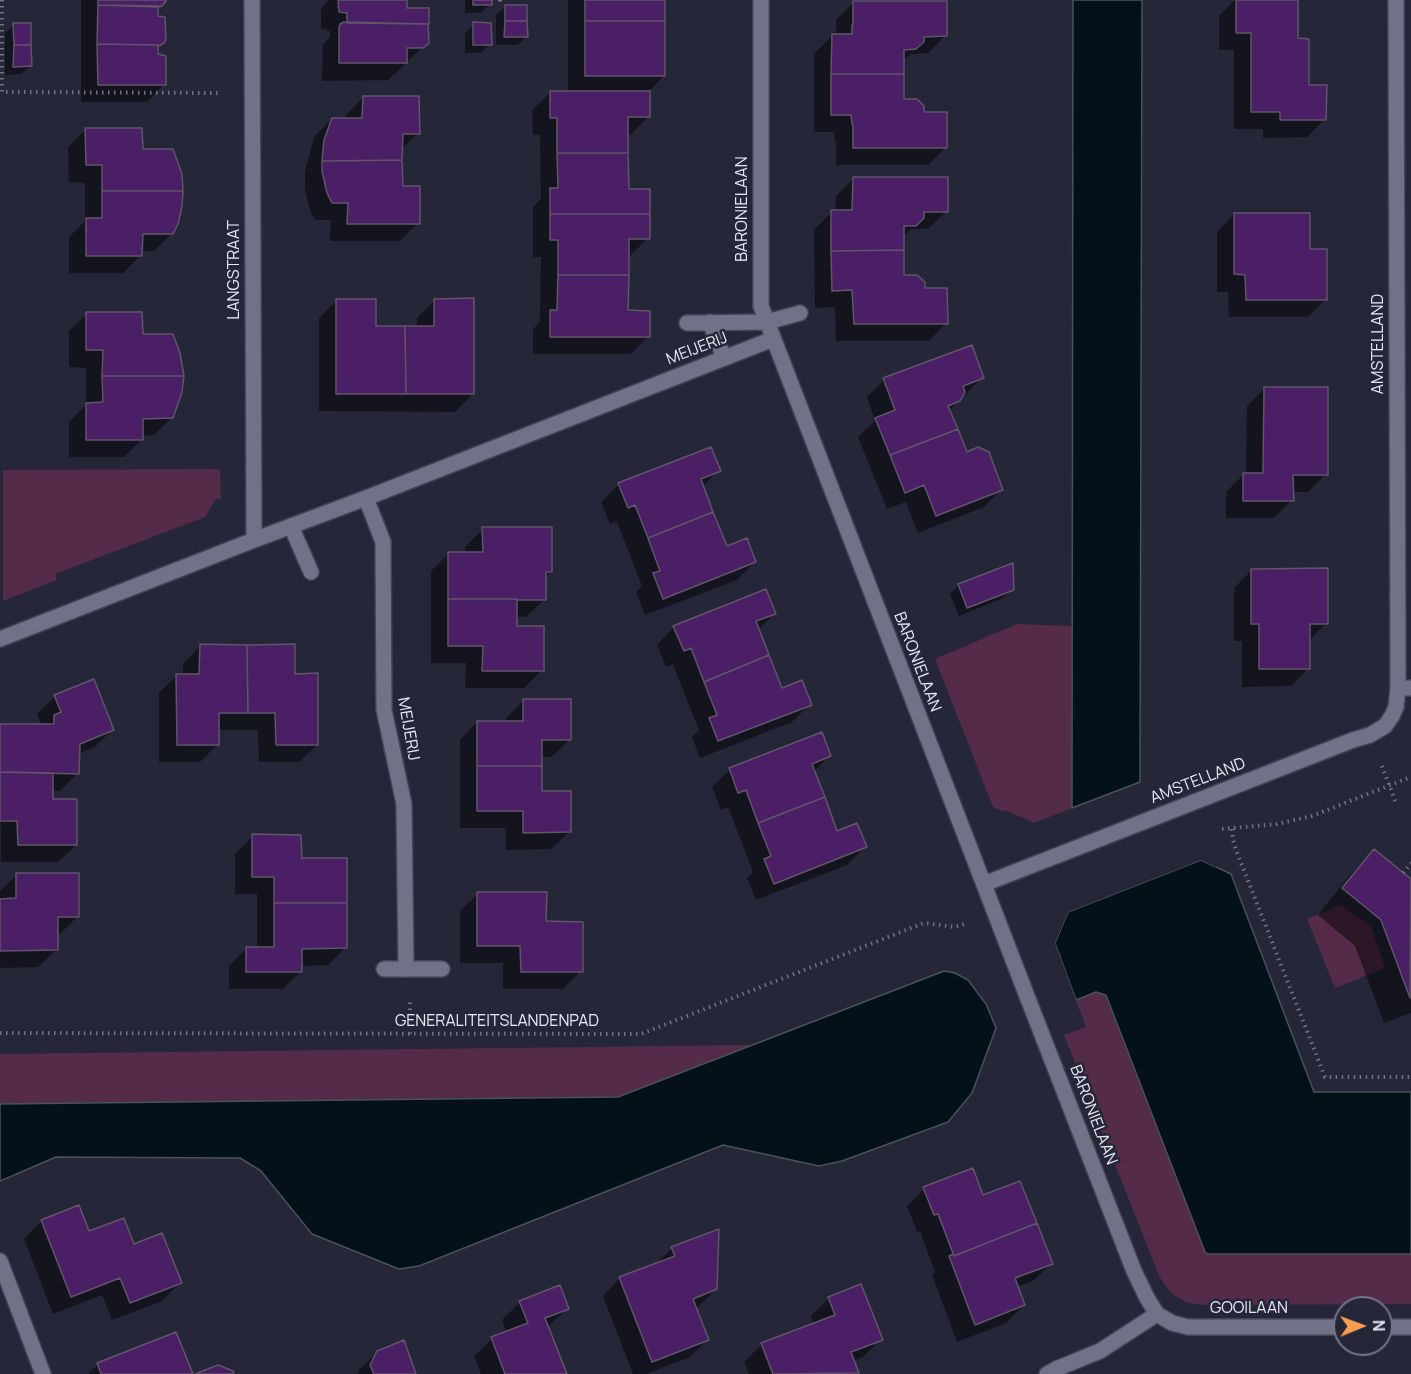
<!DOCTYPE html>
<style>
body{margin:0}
#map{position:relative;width:1411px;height:1374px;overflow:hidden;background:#262639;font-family:Manrope,sans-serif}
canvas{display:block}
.north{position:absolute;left:1333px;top:1296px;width:60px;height:60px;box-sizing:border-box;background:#262639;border:2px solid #737484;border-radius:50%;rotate:89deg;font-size:16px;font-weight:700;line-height:24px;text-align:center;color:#e7e8f4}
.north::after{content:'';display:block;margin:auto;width:21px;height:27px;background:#fb9e51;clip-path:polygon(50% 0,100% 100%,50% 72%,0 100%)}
</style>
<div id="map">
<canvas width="1411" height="1374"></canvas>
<div class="north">N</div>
</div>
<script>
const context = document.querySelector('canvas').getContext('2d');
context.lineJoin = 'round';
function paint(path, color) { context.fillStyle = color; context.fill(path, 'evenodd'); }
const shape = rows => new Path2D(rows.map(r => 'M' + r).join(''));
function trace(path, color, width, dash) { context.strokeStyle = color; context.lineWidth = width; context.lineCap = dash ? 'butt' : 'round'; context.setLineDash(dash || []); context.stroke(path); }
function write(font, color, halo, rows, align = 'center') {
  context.font = font + ' Manrope,sans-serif'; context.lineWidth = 5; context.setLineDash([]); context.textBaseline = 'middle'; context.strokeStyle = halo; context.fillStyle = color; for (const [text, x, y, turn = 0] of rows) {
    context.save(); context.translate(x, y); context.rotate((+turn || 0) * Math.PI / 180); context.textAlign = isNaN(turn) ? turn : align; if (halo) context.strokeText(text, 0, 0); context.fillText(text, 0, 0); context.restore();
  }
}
paint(shape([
 [220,469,221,500,216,498,205,517,55,574,57,580,3,601,3,470],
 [1017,624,1072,626,1072,808,1034,823,1005,810,1004,812,993,807,935,659],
 [1341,905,1371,927,1385,968,1335,988,1307,919],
 [1097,991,1105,995,1205,1252,1208,1254,1411,1254,1411,1304,1203,1305,1188,1303,1174,1295,1168,1289,1159,1276,1064,1035,1086,1027,1076,1000],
 [752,1045,618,1097,0,1104,0,1054]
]), '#542c4a');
const water = shape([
 [1073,0,1142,0,1140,782,1072,808,1073,0],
 [1201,860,1231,874,1314,1092,1411,1092,1411,1254,1208,1254,1205,1252,1106,995,1096,992,1076,1000,1055,943,1068,912,1201,860],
 [944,971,955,973,968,980,986,1004,996,1028,972,1093,948,1122,842,1161,819,1166,723,1145,419,1266,399,1269,312,1234,261,1171,240,1158,56,1157,0,1181,0,1104,618,1097,944,971]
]);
paint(water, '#041118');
trace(water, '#48525a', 1.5);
paint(shape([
 [1200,858,1218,865,1216,867,1201,860,1068,912,1055,943,1077,1003,1074,1002,1052,943,1066,909]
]), '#262639');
paint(shape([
 [81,0,164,0,157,9,163,42,156,49,164,84,147,102,81,102],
 [328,0,407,0,405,2,406,9,427,10,427,43,388,80,322,81,323,44,330,37,330,31,321,29,321,9],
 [465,0,490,0,490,4,481,13,465,13],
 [568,0,664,0,664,76,648,92,648,117,631,134,627,134,627,190,648,238,630,256,627,256,627,312,648,336,631,354,533,354,533,329,540,322,541,257,533,257,533,207,541,199,540,135,533,135,532,110,550,93,568,93],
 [1235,0,1296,0,1296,40,1307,87,1325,119,1307,137,1263,138,1263,129,1234,129,1234,50,1219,50,1219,16],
 [853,3,945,36,928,53,911,54,902,62,902,101,923,113,946,147,928,165,836,165,836,142,835,142,834,132,814,132,814,54,832,36,836,36,836,20],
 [505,7,526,37,518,45,496,45,496,15],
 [474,24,490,44,481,53,465,53,465,33],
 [14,25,30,66,21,74,5,75,5,33],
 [363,97,418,133,401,150,401,188,418,223,400,241,330,241,331,220,315,220,310,211,305,190,305,171,314,137,332,119,345,119,346,115],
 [86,129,141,151,172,233,154,251,141,251,141,255,123,273,69,273,69,237,85,221,85,183,69,182,68,147],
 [135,232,163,232,163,235,135,235],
 [854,178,946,212,928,229,911,229,903,237,903,276,923,290,946,323,929,341,836,341,835,307,815,308,814,230,832,212,835,212,836,196],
 [1234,214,1309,250,1326,299,1308,317,1229,317,1228,292,1217,292,1217,232],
 [337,300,375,328,417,328,417,318,435,300,473,394,455,412,319,411,319,318],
 [87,314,141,335,172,417,154,435,141,436,141,440,124,457,69,457,69,422,86,405,86,368,69,367,69,331],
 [982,377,965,395,961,396,959,400,949,411,966,454,1001,490,984,507,918,533,906,502,887,509,858,437,875,421,867,397,884,380],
 [1265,388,1326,474,1308,492,1292,492,1292,500,1274,518,1226,518,1226,492,1244,474,1246,474,1247,406],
 [719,470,702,487,726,548,754,562,737,580,645,615,636,592,642,586,617,522,610,524,601,502,619,484],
 [483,529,551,572,544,578,544,600,526,617,516,617,516,627,542,670,524,688,465,688,466,663,431,663,431,571,449,553,465,553,465,547],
 [1252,570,1326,623,1309,641,1309,668,1291,686,1242,687,1242,641,1234,641,1234,588],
 [959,585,1012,589,1003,598,959,616,950,594],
 [775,613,758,630,781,690,810,704,792,722,700,758,692,737,699,730,687,700,673,664,666,667,657,645,674,627],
 [200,646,294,675,317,745,299,762,259,762,258,730,218,730,218,744,200,762,159,762,159,693,177,675,183,675,183,664],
 [55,696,112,730,95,747,78,754,78,773,60,791,51,791,51,800,76,845,58,862,1,862,0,726,42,726,37,714],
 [524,700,569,740,551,757,540,757,540,793,569,832,551,849,506,850,506,828,460,828,460,740,477,722,506,722,506,718],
 [830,756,813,772,837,832,865,847,847,865,756,900,747,878,753,872,728,807,721,810,712,787,730,770],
 [253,836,300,860,345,948,328,965,301,966,301,971,283,989,229,989,229,966,247,948,257,948,257,894,235,894,235,854],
 [1374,851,1411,881,1411,1013,1384,1023,1355,946,1318,915,1348,877],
 [17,875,77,917,60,934,56,934,56,950,38,967,0,968,0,891],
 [478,894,581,971,563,989,503,989,503,963,460,963,460,911],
 [924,1189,982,1197,1051,1264,1033,1281,1017,1287,1024,1305,1006,1323,957,1342,932,1275,935,1272,920,1231,917,1232,907,1206],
 [78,1207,88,1233,180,1283,162,1301,112,1320,102,1295,53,1314,24,1239,41,1221],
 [672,1248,716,1289,698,1307,695,1308,707,1340,690,1357,646,1374,633,1374,603,1296,620,1278,655,1265],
 [829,1298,881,1339,863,1357,853,1361,857,1373,856,1374,749,1374,744,1362,762,1344,814,1324,811,1316],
 [520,1302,567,1309,547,1327,565,1374,481,1374,474,1356,492,1339,507,1333,502,1320],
 [377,1352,415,1374,357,1374,359,1370],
 [98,1365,191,1374,88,1374]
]), '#0007');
const building = shape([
 [98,0,166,0,166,1,162,6,158,7,98,5,98,0],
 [338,0,407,0,407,8,429,8,429,24,347,23,347,13,339,12,338,0],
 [473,0,492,0,492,5,473,5,473,0],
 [585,0,665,0,665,21,585,21,585,0],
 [1236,0,1298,0,1298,38,1309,39,1309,85,1327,85,1326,120,1280,120,1280,112,1251,112,1251,33,1236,33,1236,0],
 [853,1,947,1,947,36,924,37,924,42,916,49,904,50,904,74,831,74,832,34,852,34,852,25,853,25,853,1],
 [98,5,158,6,158,16,165,17,166,40,164,43,159,46,158,45,97,44,98,5],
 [505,5,527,5,527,21,505,21,505,5],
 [505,21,527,21,528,37,504,37,505,21],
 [585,21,665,21,665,76,585,76,585,21],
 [344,22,428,24,429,43,423,48,407,48,407,63,339,63,339,28,340,24,344,22],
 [473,22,491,23,492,45,473,45,473,22],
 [13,23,31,23,31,45,14,45,13,23],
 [97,44,158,45,158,54,166,56,166,85,98,85,97,44],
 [14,45,31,45,32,66,13,67,14,45],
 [831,74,904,74,904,99,917,99,924,106,924,112,947,112,947,148,853,148,853,124,852,124,851,115,831,115,831,74],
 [550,91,650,91,650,117,628,117,628,153,557,153,557,118,550,118,550,91],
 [363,96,419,96,420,134,403,134,402,160,322,161,324,140,332,118,362,118,363,96],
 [85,128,142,128,143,149,173,149,182,174,183,191,102,191,102,165,86,165,85,128],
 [557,153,628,153,629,189,650,189,650,214,550,214,550,188,558,188,557,153],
 [402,160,403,186,420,186,420,224,347,224,348,203,332,203,327,193,322,171,322,161,402,160],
 [853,177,948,177,948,212,924,212,924,218,916,226,904,226,904,250,831,251,831,210,852,210,853,177],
 [102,191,183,191,182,207,178,224,173,234,143,234,142,256,86,256,86,218,102,218,102,191],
 [1234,213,1310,213,1310,249,1327,249,1327,300,1246,300,1245,275,1234,274,1234,213],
 [550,214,650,214,650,239,629,239,629,275,558,275,558,240,550,240,550,214],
 [904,250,904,275,917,275,925,282,925,288,947,288,948,324,854,324,852,290,832,291,831,251,904,250],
 [558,275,629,275,628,310,650,311,650,337,550,337,550,310,557,310,558,275],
 [474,298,474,394,406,394,405,326,434,326,434,299,474,298],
 [336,299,376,299,376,326,405,326,406,394,336,394,336,299],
 [86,312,142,312,143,334,173,334,180,353,184,376,102,376,103,350,86,350,86,312],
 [972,345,984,378,963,386,965,392,960,401,948,406,958,429,890,455,875,418,895,410,883,378,972,345],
 [102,376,184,376,182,392,173,418,143,419,143,440,86,440,86,403,103,402,102,376],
 [1264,387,1328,387,1328,475,1293,475,1294,501,1243,501,1243,473,1263,473,1264,387],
 [958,429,967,452,978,447,989,452,1003,490,936,516,924,485,905,493,890,455,958,429],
 [711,447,721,471,701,479,713,512,648,538,635,505,628,508,618,483,711,447],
 [713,512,727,546,747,538,756,562,663,599,653,573,660,571,648,538,713,512],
 [482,527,552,527,552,572,546,572,546,600,517,600,517,599,448,599,448,552,483,552,482,527],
 [1013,563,1014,590,967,608,958,584,1013,563],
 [1328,568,1328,624,1310,624,1310,669,1259,669,1259,624,1251,624,1251,569,1328,568],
 [766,589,776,614,756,621,769,655,704,682,691,648,684,651,673,626,766,589],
 [448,599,517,599,517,626,544,626,544,671,482,671,483,646,448,646,448,599],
 [200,644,247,645,248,713,219,713,219,745,177,745,176,674,199,674,200,644],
 [295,644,295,674,318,673,318,745,276,745,275,713,248,713,247,645,295,644],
 [769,655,782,688,802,680,812,705,718,741,709,718,717,715,704,682,769,655],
 [94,679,114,730,80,744,79,774,0,772,0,724,54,724,54,715,61,712,54,695,94,679],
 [523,699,571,699,571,740,542,740,542,766,477,766,477,721,523,721,523,699],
 [822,732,831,756,812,764,825,797,758,823,746,790,738,793,729,768,822,732],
 [477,766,542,766,542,791,571,791,571,832,523,833,523,811,477,811,477,766],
 [0,772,53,773,53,799,77,799,77,845,18,845,17,821,0,821,0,772],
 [825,797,837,831,857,823,867,847,774,884,764,859,771,856,758,823,825,797],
 [252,834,301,835,302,858,347,858,347,903,274,903,274,877,252,877,252,834],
 [1374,849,1411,879,1410,998,1381,920,1342,888,1374,849],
 [16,873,79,873,79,917,58,917,58,950,0,951,0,899,16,898,16,873],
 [477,892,547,892,546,921,583,922,583,972,521,972,520,946,477,946,477,892],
 [274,903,347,903,347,948,302,949,302,972,246,972,246,947,274,947,274,903],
 [973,1168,983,1195,1020,1181,1037,1223,954,1256,938,1214,934,1215,923,1187,973,1168],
 [79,1205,89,1231,124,1218,134,1244,162,1233,182,1283,130,1303,120,1278,71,1297,41,1220,79,1205],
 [1037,1223,1053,1264,1015,1278,1025,1305,975,1325,949,1256,953,1254,954,1256,1037,1223],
 [719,1229,717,1289,693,1299,709,1340,652,1362,619,1277,675,1256,671,1247,719,1229],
 [861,1284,883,1340,851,1352,859,1373,773,1374,761,1343,835,1315,828,1297,861,1284],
 [560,1285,569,1309,545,1318,567,1374,505,1374,491,1337,528,1323,519,1301,560,1285],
 [176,1332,193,1374,101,1374,97,1363,176,1332],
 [404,1340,416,1374,374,1374,370,1365,377,1351,404,1340],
 [218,1365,233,1371,234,1374,195,1374,218,1365]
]);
paint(building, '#4b1f65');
trace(building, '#605569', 1.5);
const lane = shape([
 [710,322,724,358],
 [687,323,767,322,800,313],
 [291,526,311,572],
 [1398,688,1411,688],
 [384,969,442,969]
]);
const street = shape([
 [252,0,254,540],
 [761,0,761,306,1025,991,1134,1271,1147,1298,1157,1314,1172,1323,1188,1327,1345,1327],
 [366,498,383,542,384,710,404,804,406,969],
 [0,639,254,540,366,498,773,339],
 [984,884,1353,740,1370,735,1385,726,1392,716,1396,707,1398,688,1396,0],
 [0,1261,43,1374],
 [1381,1327,1411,1327],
 [1047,1374,1056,1369,1100,1351,1157,1314]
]);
trace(lane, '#434353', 18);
trace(street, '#434353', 18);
trace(shape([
 [2,0,2,92,218,93],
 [500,0,500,6],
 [1382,766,1396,803],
 [1222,829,1277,824,1312,816,1411,777],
 [1232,829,1233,840,1236,850,1325,1077,1411,1077],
 [1403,873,1411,863],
 [0,1033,641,1034,924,923,955,927,965,924],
 [410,1034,410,1002]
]), '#727283', 4, [1.5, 4.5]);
trace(lane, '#717288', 15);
trace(street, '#717288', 15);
write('16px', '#e7e8f4', '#262639', [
 ["BARONIELAAN",743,209,-90],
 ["LANGSTRAAT",235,270,-90],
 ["AMSTELLAND",1379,344,-90],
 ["MEIJERIJ",697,349,-21],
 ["BARONIELAAN",917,662,69],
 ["MEIJERIJ",408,729,80],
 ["AMSTELLAND",1198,781,-21],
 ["GENERALITEITSLANDENPAD",497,1022],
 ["BARONIELAAN",1093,1115,69],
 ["GOOILAAN",1249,1309]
]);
</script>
